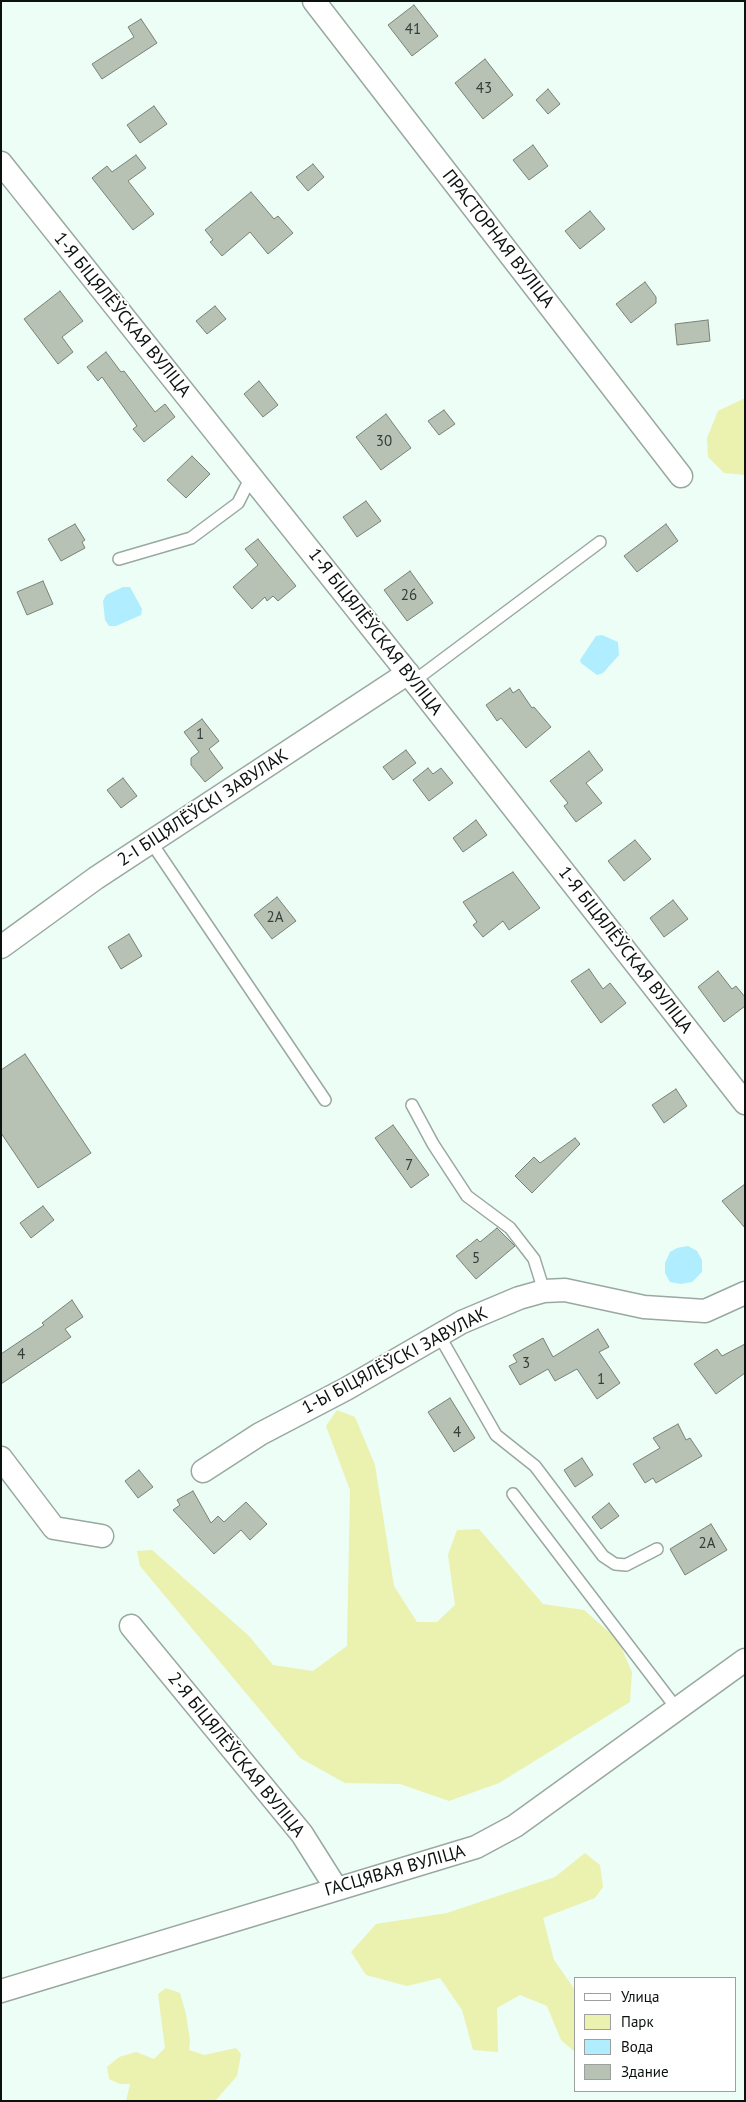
<!DOCTYPE html>
<meta charset="utf-8">
<style>
body{margin:0}
#map{position:relative;width:746px;height:2102px;overflow:hidden;background:#ecfef5;font-family:"PT Sans",sans-serif}
canvas{display:block}
.frame{position:absolute;inset:0;border:2px solid #0b110e;pointer-events:none}
.legend{position:absolute;left:574px;top:1977px;width:162px;height:115px;box-sizing:border-box;background:#fff;border:1px solid #9da09f;margin:0;padding:6px 9px;list-style:none;font-size:15px;color:#0b110e}
.legend li{display:flex;align-items:center;gap:10px;height:25px}
.legend b{width:25px;border:1px solid #9da09f}
</style>
<div id="map">
<canvas width="746" height="2102"></canvas>
<div class="frame"></div>
<ul class="legend">
<li><b style="height:6px;background:#fff"></b>Улица</li>
<li><b style="height:14px;background:#ebf1af"></b>Парк</li>
<li><b style="height:14px;background:#b0edfe"></b>Вода</li>
<li><b style="height:14px;background:#b7c1b4"></b>Здание</li>
</ul>
</div>
<script>
const context = document.querySelector('canvas').getContext('2d');
context.lineJoin = 'round';
function paint(path, color) { context.fillStyle = color; context.fill(path, 'evenodd'); }
const shape = rows => new Path2D(rows.map(r => 'M' + r).join(''));
function trace(path, color, width, dash) { context.strokeStyle = color; context.lineWidth = width; context.lineCap = dash ? 'butt' : 'round'; context.setLineDash(dash || []); context.stroke(path); }
function write(font, color, halo, rows, align = 'center') {
  context.font = font + ' "PT Sans",sans-serif'; context.lineWidth = 4; context.setLineDash([]); context.textBaseline = 'middle'; context.strokeStyle = halo; context.fillStyle = color; for (const [text, x, y, turn = 0] of rows) {
    context.save(); context.translate(x, y); context.rotate((+turn || 0) * Math.PI / 180); context.textAlign = isNaN(turn) ? turn : align; if (halo) context.strokeText(text, 0, 0); context.fillText(text, 0, 0); context.restore();
  }
}
paint(shape([
 [745,398,745,475,724,473,708,457,707,438,718,411],
 [337,1410,355,1417,375,1465,394,1586,417,1622,437,1622,455,1605,448,1555,457,1530,479,1529,543,1604,584,1610,618,1640,632,1672,630,1702,499,1783,449,1801,400,1784,345,1783,300,1758,140,1566,137,1551,152,1550,249,1636,273,1665,313,1671,347,1646,350,1490,326,1426],
 [585,1853,600,1865,603,1887,595,1898,543,1918,554,1960,575,1990,575,2052,561,2040,547,2006,520,1995,497,2008,498,2052,473,2050,462,2010,440,1978,407,1986,366,1975,351,1952,376,1924,447,1913,555,1877],
 [166,1988,180,1993,186,2014,190,2040,189,2050,204,2055,236,2048,241,2054,237,2076,215,2101,126,2101,130,2084,120,2084,109,2079,107,2067,119,2057,136,2052,154,2059,165,2048,158,1994]
]), '#ebf1af');
paint(shape([
 [123,587,130,587,142,609,141,615,116,626,109,626,105,620,103,601,106,595],
 [602,635,618,642,619,655,603,673,597,675,581,663,580,660,596,636],
 [688,1246,697,1251,702,1260,702,1272,692,1282,681,1284,670,1282,665,1273,665,1263,670,1252,677,1248]
]), '#b0edfe');
const building = shape([
 [414,5,438,36,412,56,388,25,414,5],
 [141,19,157,43,102,79,92,64,134,37,128,27,141,19],
 [485,59,513,95,483,119,455,83,485,59],
 [548,89,560,104,548,114,536,100,548,89],
 [154,106,167,124,140,143,127,125,154,106],
 [533,145,548,166,529,180,513,160,533,145],
 [136,155,146,168,128,181,154,214,133,230,92,178,107,166,112,172,136,155],
 [313,164,324,177,308,191,296,177,313,164],
 [251,192,274,219,278,216,293,233,268,254,250,232,222,256,210,242,213,240,205,230,251,192],
 [590,211,605,229,580,249,565,231,590,211],
 [645,282,656,297,656,303,631,323,616,304,645,282],
 [60,291,83,321,62,337,73,352,58,364,24,319,60,291],
 [215,306,226,319,207,334,196,321,215,306],
 [708,320,710,341,677,345,675,324,708,320],
 [106,352,121,372,124,371,155,412,165,404,175,417,144,442,133,429,137,426,102,377,98,381,87,367,106,352],
 [259,381,278,405,263,417,244,394,259,381],
 [444,410,455,424,439,435,428,421,444,410],
 [386,414,411,448,381,470,356,437,386,414],
 [192,456,210,474,186,498,167,480,192,456],
 [366,501,381,521,357,537,343,517,366,501],
 [75,524,85,540,82,542,85,548,61,561,48,539,75,524],
 [666,524,678,541,637,572,624,556,666,524],
 [258,539,296,586,278,601,273,596,267,601,265,597,252,609,233,587,258,565,245,549,258,539],
 [410,571,433,603,407,621,384,590,410,571],
 [43,581,53,604,27,615,17,592,43,581],
 [510,688,513,693,519,689,532,708,534,707,551,727,526,748,501,718,497,721,486,705,510,688],
 [202,719,219,741,209,749,223,768,205,782,191,765,191,758,199,752,184,732,202,719],
 [406,750,416,763,393,780,383,767,406,750],
 [589,751,603,770,586,783,602,803,576,822,564,806,568,803,550,781,589,751],
 [428,768,433,774,441,768,453,783,429,801,413,780,428,768],
 [123,778,137,796,121,808,107,790,123,778],
 [476,820,487,835,463,852,453,838,476,820],
 [635,840,651,859,624,881,608,861,635,840],
 [513,872,540,908,509,930,503,921,483,937,473,925,477,922,463,902,513,872],
 [277,897,296,921,272,939,254,915,277,897],
 [673,900,688,919,664,937,650,918,673,900],
 [129,934,142,956,121,969,108,947,129,934],
 [589,969,603,989,610,983,626,1003,601,1023,571,981,589,969],
 [718,971,732,989,736,986,745,997,745,1006,724,1022,698,987,718,971],
 [25,1054,91,1153,38,1188,1,1133,1,1070,25,1054],
 [676,1089,687,1106,664,1123,652,1105,676,1089],
 [393,1125,429,1175,411,1188,375,1138,393,1125],
 [575,1138,580,1144,532,1193,515,1176,534,1157,540,1163,575,1138],
 [745,1184,745,1228,722,1201,745,1184],
 [43,1206,54,1220,31,1238,20,1223,43,1206],
 [497,1228,515,1246,476,1279,456,1256,477,1239,480,1242,497,1228],
 [72,1300,83,1317,65,1329,71,1337,1,1384,1,1354,44,1325,42,1323,72,1300],
 [598,1329,609,1347,599,1352,620,1383,597,1399,577,1369,555,1381,548,1369,520,1385,509,1366,517,1362,513,1355,543,1338,553,1357,598,1329],
 [745,1344,745,1373,716,1394,694,1364,717,1349,722,1356,745,1344],
 [450,1398,475,1438,454,1452,428,1412,450,1398],
 [678,1424,686,1440,690,1438,702,1456,656,1483,653,1478,645,1483,633,1464,660,1448,653,1438,678,1424],
 [582,1458,593,1475,575,1487,564,1470,582,1458],
 [139,1470,153,1487,138,1498,125,1481,139,1470],
 [193,1491,211,1523,218,1516,224,1522,246,1502,267,1524,250,1540,241,1530,214,1554,173,1510,180,1505,177,1500,193,1491],
 [609,1503,619,1516,601,1529,592,1517,609,1503],
 [711,1524,727,1550,685,1575,670,1549,711,1524]
]);
paint(building, '#b7c1b4');
trace(building, '#798276', 1);
const service = shape([
 [119,559,191,538,238,503,251,477],
 [414,681,600,542],
 [151,842,325,1100],
 [412,1105,433,1144,467,1196,510,1228,534,1259,544,1291],
 [439,1335,496,1435,535,1466,603,1556,615,1564,626,1565,657,1549],
 [513,1494,677,1709]
]);
const minor = shape([
 [314,1,681,476],
 [1,163,414,681,745,1103],
 [1,947,96,878,408,673],
 [1,1458,54,1528,102,1536],
 [203,1471,260,1434,346,1389,462,1322,519,1298,544,1291,565,1290,644,1307,705,1311,745,1293],
 [131,1626,302,1834,336,1888],
 [1,1991,476,1847,515,1826,745,1660]
]);
trace(service, '#99a9a1', 14);
trace(minor, '#99a9a1', 25);
trace(service, '#fff', 11);
trace(minor, '#fff', 22);
write('15px', '#363d38', null, [
 ["41",413,30],
 ["43",484,89],
 ["30",384,442],
 ["26",409,596],
 ["1",200,735],
 ["2А",275,918],
 ["7",409,1166],
 ["5",476,1259],
 ["4",21,1355],
 ["3",526,1364],
 ["1",601,1380],
 ["4",457,1433],
 ["2А",707,1544]
]);
write('18px', '#0b110e', '#fff', [
 ["ПРАСТОРНАЯ ВУЛІЦА",498,239,52],
 ["1-Я БІЦЯЛЁЎСКАЯ ВУЛІЦА",122,315,51],
 ["1-Я БІЦЯЛЁЎСКАЯ ВУЛІЦА",375,632,52],
 ["2-І БІЦЯЛЁЎСКІ ЗАВУЛАК",203,808,-33],
 ["1-Я БІЦЯЛЁЎСКАЯ ВУЛІЦА",625,950,52],
 ["1-Ы БІЦЯЛЁЎСКІ ЗАВУЛАК",395,1361,-28],
 ["2-Я БІЦЯЛЁЎСКАЯ ВУЛІЦА",236,1755,51],
 ["ГАСЦЯВАЯ ВУЛІЦА",395,1871,-16]
]);
</script>
